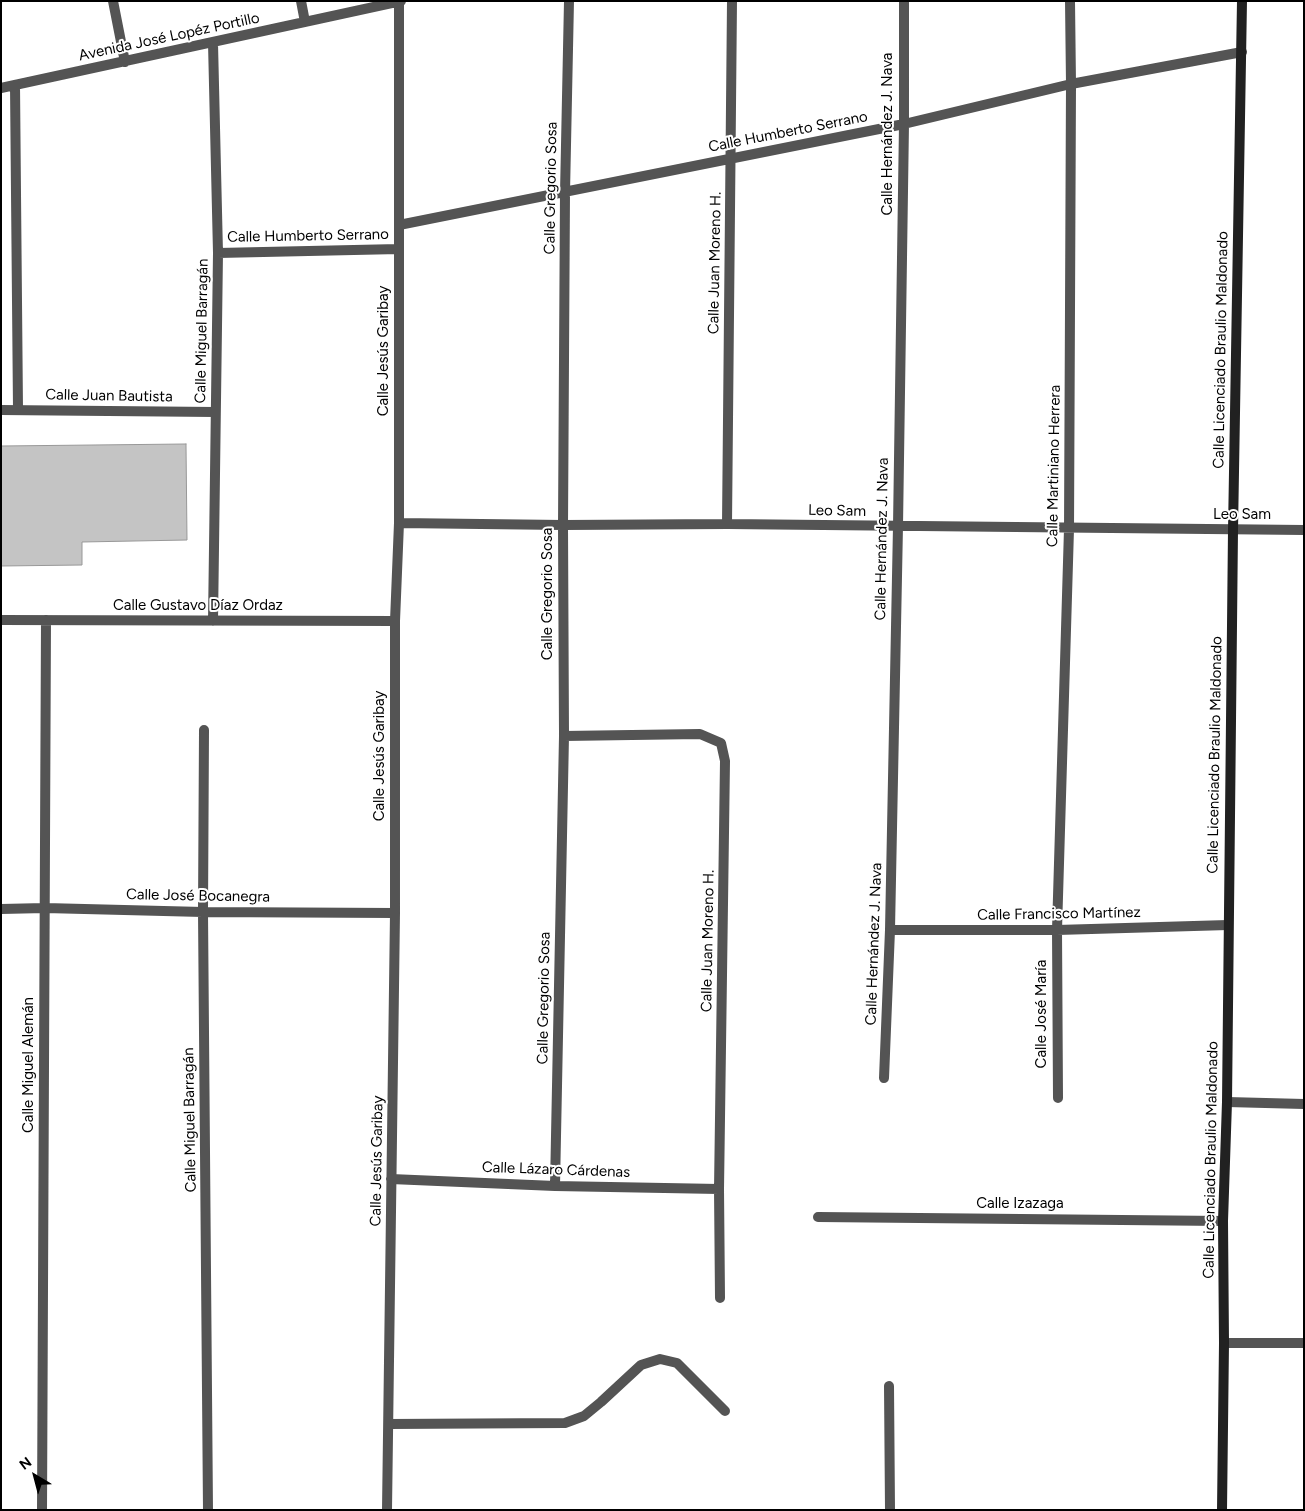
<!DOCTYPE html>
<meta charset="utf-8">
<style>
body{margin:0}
#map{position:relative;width:1305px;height:1511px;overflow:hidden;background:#fff;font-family:Figtree,sans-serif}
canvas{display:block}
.frame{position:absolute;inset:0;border:2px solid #000;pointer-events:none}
.north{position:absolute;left:10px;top:1451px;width:50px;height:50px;-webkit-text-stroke:4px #fff;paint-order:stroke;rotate:323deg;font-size:14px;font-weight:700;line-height:20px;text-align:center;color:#000}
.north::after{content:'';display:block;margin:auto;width:18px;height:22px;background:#000;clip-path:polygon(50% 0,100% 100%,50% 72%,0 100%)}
</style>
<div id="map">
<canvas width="1305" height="1511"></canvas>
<div class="frame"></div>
<div class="north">N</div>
</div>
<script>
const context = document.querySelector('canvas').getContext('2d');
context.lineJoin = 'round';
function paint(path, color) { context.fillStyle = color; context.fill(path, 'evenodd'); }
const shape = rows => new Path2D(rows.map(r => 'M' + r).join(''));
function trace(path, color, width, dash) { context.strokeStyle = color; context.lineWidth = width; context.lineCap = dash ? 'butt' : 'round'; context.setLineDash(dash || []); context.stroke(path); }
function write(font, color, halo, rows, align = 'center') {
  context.font = font + ' Figtree,sans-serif'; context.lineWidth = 4; context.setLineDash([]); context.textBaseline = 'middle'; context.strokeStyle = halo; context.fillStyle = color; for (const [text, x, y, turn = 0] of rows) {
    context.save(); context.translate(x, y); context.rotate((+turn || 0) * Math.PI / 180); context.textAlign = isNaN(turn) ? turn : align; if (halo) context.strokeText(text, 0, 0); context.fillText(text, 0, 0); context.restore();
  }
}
const building = shape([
 [186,444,187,540,82,542,82,565,1,566,1,446,186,444]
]);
paint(building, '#c4c4c4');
trace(building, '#989898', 1);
trace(shape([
 [1227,1102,1304,1104]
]), '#545454', 10);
trace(shape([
 [113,1,125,62],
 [301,1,305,22],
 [15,85,18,409],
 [1,88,401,1],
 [399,225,904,124,1071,84,1242,52],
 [218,253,399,249],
 [1,410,215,412],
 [399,523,563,525,727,524,1304,530],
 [727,524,732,1],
 [1,620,395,621],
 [213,621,218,253,213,43],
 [204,730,203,912,208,1510],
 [564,736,700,734,721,743,725,761,719,1189,720,1298],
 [1,909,45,908,203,912,395,913],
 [890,930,1057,930,1228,925],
 [884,1078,890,930,898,526,904,124,904,1],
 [1058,1098,1057,930,1069,529,1071,84,1070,1],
 [391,1179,555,1186,719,1189],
 [555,1186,564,736,563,525,565,193,569,1],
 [818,1217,1223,1221],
 [1224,1343,1304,1343],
 [889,1386,890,1510],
 [389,1424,565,1423,584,1416,601,1402,641,1365,660,1359,677,1363,725,1411],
 [42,1510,46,620],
 [387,1510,395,913,395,621,399,523,399,2]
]), '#545454', 10);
trace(shape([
 [1222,1510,1224,1343,1223,1221,1227,1102,1233,530,1242,1]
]), '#212121', 10);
write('15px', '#000', '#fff', [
 ["Avenida José Lopéz Portillo",169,37,-12],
 ["Calle Humberto Serrano",788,132,-11],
 ["Calle Hernández J. Nava",888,134,-90],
 ["Calle Gregorio Sosa",551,188,-89],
 ["Calle Humberto Serrano",308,236,-1],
 ["Calle Juan Moreno H.",715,263,-89],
 ["Calle Miguel Barragán",202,331,-89],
 ["Calle Licenciado Braulio Maldonado",1221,350,-89],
 ["Calle Jesús Garibay",384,351,-90],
 ["Calle Juan Bautista",109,396,1],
 ["Calle Martiniano Herrera",1054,466,-89],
 ["Leo Sam",837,511,1],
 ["Leo Sam",1242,515],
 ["Calle Hernández J. Nava",882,539,-89],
 ["Calle Gregorio Sosa",548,594,-90],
 ["Calle Gustavo Díaz Ordaz",198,606],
 ["Calle Licenciado Braulio Maldonado",1215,755,-89],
 ["Calle Jesús Garibay",380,756,-90],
 ["Calle José Bocanegra",198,896,1],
 ["Calle Francisco Martínez",1059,914,-1],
 ["Calle Juan Moreno H.",708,941,-89],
 ["Calle Hernández J. Nava",874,944,-88],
 ["Calle Gregorio Sosa",544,998,-89],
 ["Calle José María",1042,1014,-90],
 ["Calle Miguel Alemán",29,1065,-90],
 ["Calle Miguel Barragán",190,1120,-91],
 ["Calle Licenciado Braulio Maldonado",1211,1160,-89],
 ["Calle Jesús Garibay",377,1161,-89],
 ["Calle Lázaro Cárdenas",556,1170,2],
 ["Calle Izazaga",1020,1204]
]);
</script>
